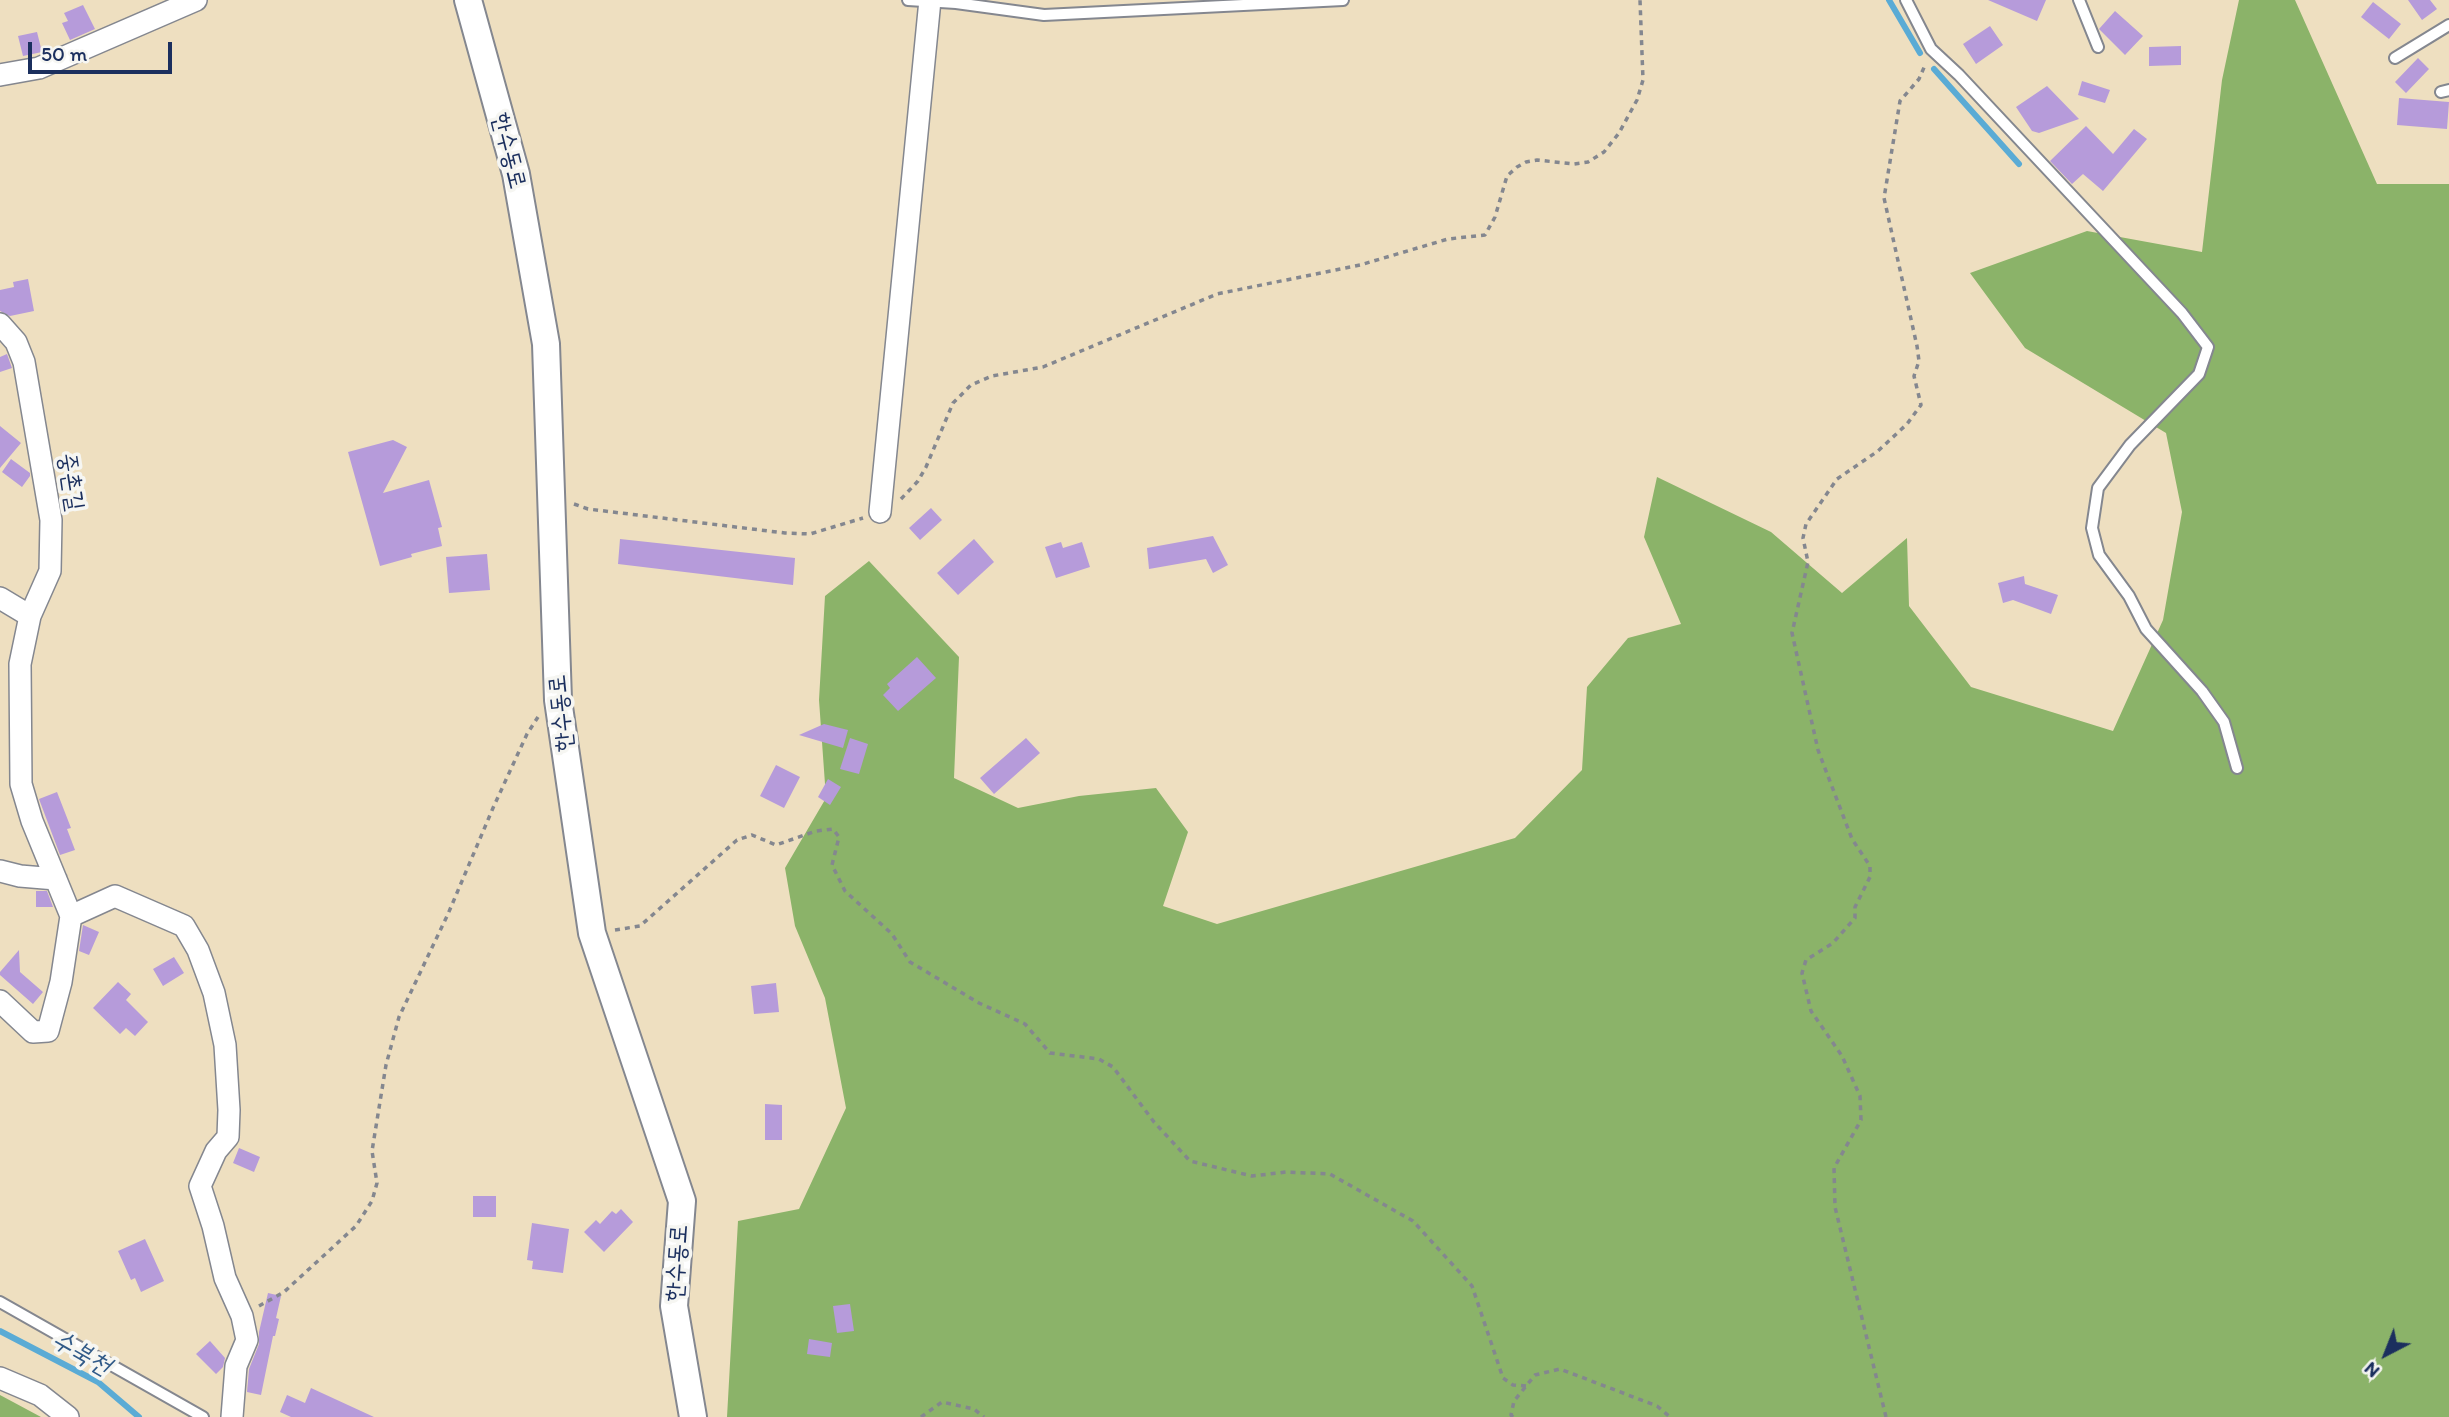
<!DOCTYPE html>
<meta charset="utf-8">
<style>
body{margin:0}
#map{position:relative;width:2449px;height:1417px;overflow:hidden;background:#eedfc0;font-family:Itim,sans-serif}
canvas{display:block}
.north{position:absolute;left:2351px;top:1319px;width:70px;height:70px;-webkit-text-stroke:5px #f6f6f2;paint-order:stroke;rotate:222deg;font-size:19px;font-weight:700;line-height:28px;text-align:center;color:#1b2f5e}
.north::after{content:'';display:block;margin:auto;width:24px;height:32px;background:#1b2f5e;clip-path:polygon(50% 0,100% 100%,50% 72%,0 100%)}
.scale{position:absolute;left:28px;top:42px;width:144px;height:32px;box-sizing:border-box;border:4px solid #1b2f5e;border-top:0;padding-left:9px;font-size:21px;line-height:24px;white-space:nowrap;color:#1b2f5e;-webkit-text-stroke:5px #f6f6f2;paint-order:stroke}
</style>
<div id="map">
<canvas width="2449" height="1417"></canvas>
<div class="north">N</div>
<div class="scale">50 m</div>
</div>
<script>
const context = document.querySelector('canvas').getContext('2d');
context.lineJoin = 'round';
function paint(path, color) { context.fillStyle = color; context.fill(path, 'evenodd'); }
const shape = rows => new Path2D(rows.map(r => 'M' + r).join(''));
function trace(path, color, width, dash) { context.strokeStyle = color; context.lineWidth = width; context.lineCap = dash ? 'butt' : 'round'; context.setLineDash(dash || []); context.stroke(path); }
function write(font, color, halo, rows, align = 'center') {
  context.font = font + ' Itim,"Poor Story",sans-serif'; context.lineWidth = 7; context.setLineDash([]); context.textBaseline = 'middle'; context.strokeStyle = halo; context.fillStyle = color; for (const [text, x, y, turn = 0] of rows) {
    context.save(); context.translate(x, y); context.rotate((+turn || 0) * Math.PI / 180); context.textAlign = isNaN(turn) ? turn : align; if (halo) context.strokeText(text, 0, 0); context.fillText(text, 0, 0); context.restore();
  }
}
paint(shape([
 [2239,0,2295,0,2377,184,2449,184,2449,1417,727,1417,738,1221,799,1209,846,1108,825,998,795,926,785,868,826,798,819,700,825,596,869,561,959,657,954,778,1018,808,1079,796,1156,788,1188,832,1163,906,1217,924,1515,838,1582,770,1587,687,1628,638,1681,624,1644,537,1657,477,1771,532,1842,593,1907,538,1909,606,1971,687,2113,731,2163,620,2182,512,2166,433,2025,348,1970,273,2087,231,2202,252,2222,80],
 [0,1395,41,1417,0,1417]
]), '#8bb369');
trace(shape([
 [1889,0,1920,53],
 [1934,69,2019,164],
 [0,1331,98,1382,139,1417]
]), '#5aabd5', 6);
paint(shape([
 [1988,0,2046,0,2037,21],
 [2408,0,2430,0,2437,9,2422,20],
 [2373,2,2401,24,2389,39,2361,17],
 [83,5,95,29,70,40,62,23,68,21,64,13],
 [2115,11,2143,36,2125,55,2099,29],
 [1990,26,2003,45,1976,64,1963,44],
 [37,32,42,52,23,56,18,36],
 [2181,46,2181,65,2149,66,2149,47],
 [2418,58,2429,69,2406,93,2395,82],
 [2082,81,2110,90,2105,103,2078,95],
 [2047,86,2079,119,2039,133,2032,131,2016,107],
 [2399,98,2449,102,2447,129,2397,125],
 [2086,126,2113,154,2134,129,2147,139,2103,191,2083,174,2072,184,2050,161],
 [28,279,34,311,10,316,0,311,0,290,14,287,13,282],
 [7,354,12,368,0,372,0,357],
 [0,426,21,443,0,468],
 [393,440,407,447,383,493,429,480,442,527,438,528,442,546,411,554,412,557,380,566,348,452],
 [11,459,30,473,30,476,22,487,2,472],
 [931,508,942,520,920,540,909,528],
 [1213,536,1228,565,1213,573,1206,559,1149,569,1147,548],
 [620,539,795,558,793,585,618,564],
 [974,539,994,562,958,595,937,573],
 [1061,542,1063,548,1082,542,1090,567,1056,578,1045,547],
 [487,554,490,590,449,593,446,557],
 [2024,576,2025,584,2058,595,2051,614,2013,600,2003,603,1998,583],
 [917,657,936,678,898,711,883,695,890,688,887,684],
 [824,724,848,730,843,748,799,735],
 [850,738,868,744,859,774,840,769],
 [1026,738,1040,753,994,794,980,778],
 [776,765,800,777,784,808,760,796],
 [828,779,841,787,830,805,818,797],
 [57,792,71,828,67,829,75,850,60,855,39,799],
 [36,891,47,891,53,907,36,907],
 [83,925,99,932,89,955,79,951],
 [19,950,20,972,43,992,33,1004,0,975,0,972],
 [174,957,184,973,163,986,153,969],
 [118,982,131,994,126,1000,148,1022,135,1036,126,1028,120,1034,93,1008],
 [776,983,779,1012,754,1014,751,986],
 [765,1104,782,1105,782,1140,765,1140],
 [239,1148,260,1157,254,1172,233,1163],
 [473,1196,496,1196,496,1217,473,1217],
 [621,1209,633,1222,604,1252,584,1232,596,1220,600,1224,612,1211,616,1214],
 [532,1223,569,1229,563,1273,532,1269,533,1261,527,1260],
 [145,1239,164,1281,141,1292,135,1278,131,1280,118,1251],
 [268,1293,281,1296,276,1318,279,1319,275,1336,273,1336,261,1395,247,1392,249,1369,259,1344,259,1332],
 [850,1304,854,1331,837,1333,833,1306],
 [809,1339,832,1343,830,1357,807,1354],
 [210,1341,225,1358,223,1367,216,1374,196,1354],
 [311,1388,374,1417,291,1417,280,1412,287,1395,305,1403]
]), '#b69bda');
const service = shape([
 [908,0,956,3,1044,15,1343,0],
 [1906,0,1931,49,1959,75,2182,313,2208,347,2199,374,2130,445,2098,488,2092,528,2099,555,2129,596,2146,629,2202,691,2224,722,2237,768],
 [2079,0,2098,47],
 [2395,58,2449,25],
 [2441,92,2449,90],
 [0,1302,203,1417]
]);
const minor = shape([
 [0,75,39,68,196,0],
 [0,324,16,342,24,362,51,520,50,571,30,616,0,598],
 [880,512,930,0],
 [0,871,20,876,56,879],
 [71,916,115,896,184,926,198,950,214,993,225,1045,229,1110,228,1137,216,1151,200,1186,213,1226,225,1278,242,1316,247,1340,236,1366,232,1417],
 [0,1001,33,1032,48,1031,61,982,71,916,32,821,21,784,20,664,30,616],
 [0,1378,40,1395,68,1417]
]);
const tertiary = shape([
 [468,0,516,174,546,344,558,700,592,933,682,1201,674,1306,693,1417]
]);
trace(service, '#84878f', 14);
trace(minor, '#84878f', 24);
trace(tertiary, '#84878f', 30);
trace(shape([
 [901,499,918,481,926,467,953,403,971,385,992,376,1043,367,1217,294,1360,265,1448,239,1485,235,1495,217,1507,176,1517,167,1526,162,1537,160,1574,164,1588,162,1604,152,1619,133,1637,100,1643,80,1640,0],
 [574,504,588,509,785,533,810,534,863,518],
 [615,930,640,926,737,840,752,835,776,845,816,831,833,829,839,837,832,865,845,891,892,934,910,962,979,1003,1025,1024,1050,1053,1099,1059,1113,1067,1154,1122,1190,1161,1252,1176,1286,1172,1330,1174,1413,1221,1472,1286,1503,1378,1513,1385,1527,1386],
 [259,1306,284,1292,356,1226,372,1201,377,1183,372,1151,386,1065,399,1017,448,914,493,808,527,734,538,717],
 [921,1417,942,1402,974,1409,984,1417],
 [1513,1417,1511,1415,1514,1401,1535,1375,1560,1369,1657,1406,1670,1417],
 [1886,1417,1835,1207,1834,1168,1861,1120,1860,1096,1842,1056,1811,1011,1802,973,1806,960,1833,943,1855,918,1855,907,1870,877,1870,866,1852,839,1818,750,1792,633,1808,562,1803,538,1806,524,1837,479,1878,451,1907,424,1921,405,1914,376,1919,361,1917,346,1884,198,1900,101,1919,79,1926,63]
]), '#84878f', 3.5, [5, 5]);
trace(service, '#fff', 10);
trace(minor, '#fff', 21);
trace(tertiary, '#fff', 26);
write('24px', '#1b2f5e', '#f6f6f2', [
 ["한수동로",508,151,76],
 ["중촌길",70,482,81],
 ["한수동로",562,713,-96],
 ["한수동로",678,1263,-86]
]);
write('italic 26px', '#315a88', '#f6f6f2', [
 ["수북천",81,1354,30]
]);
</script>
